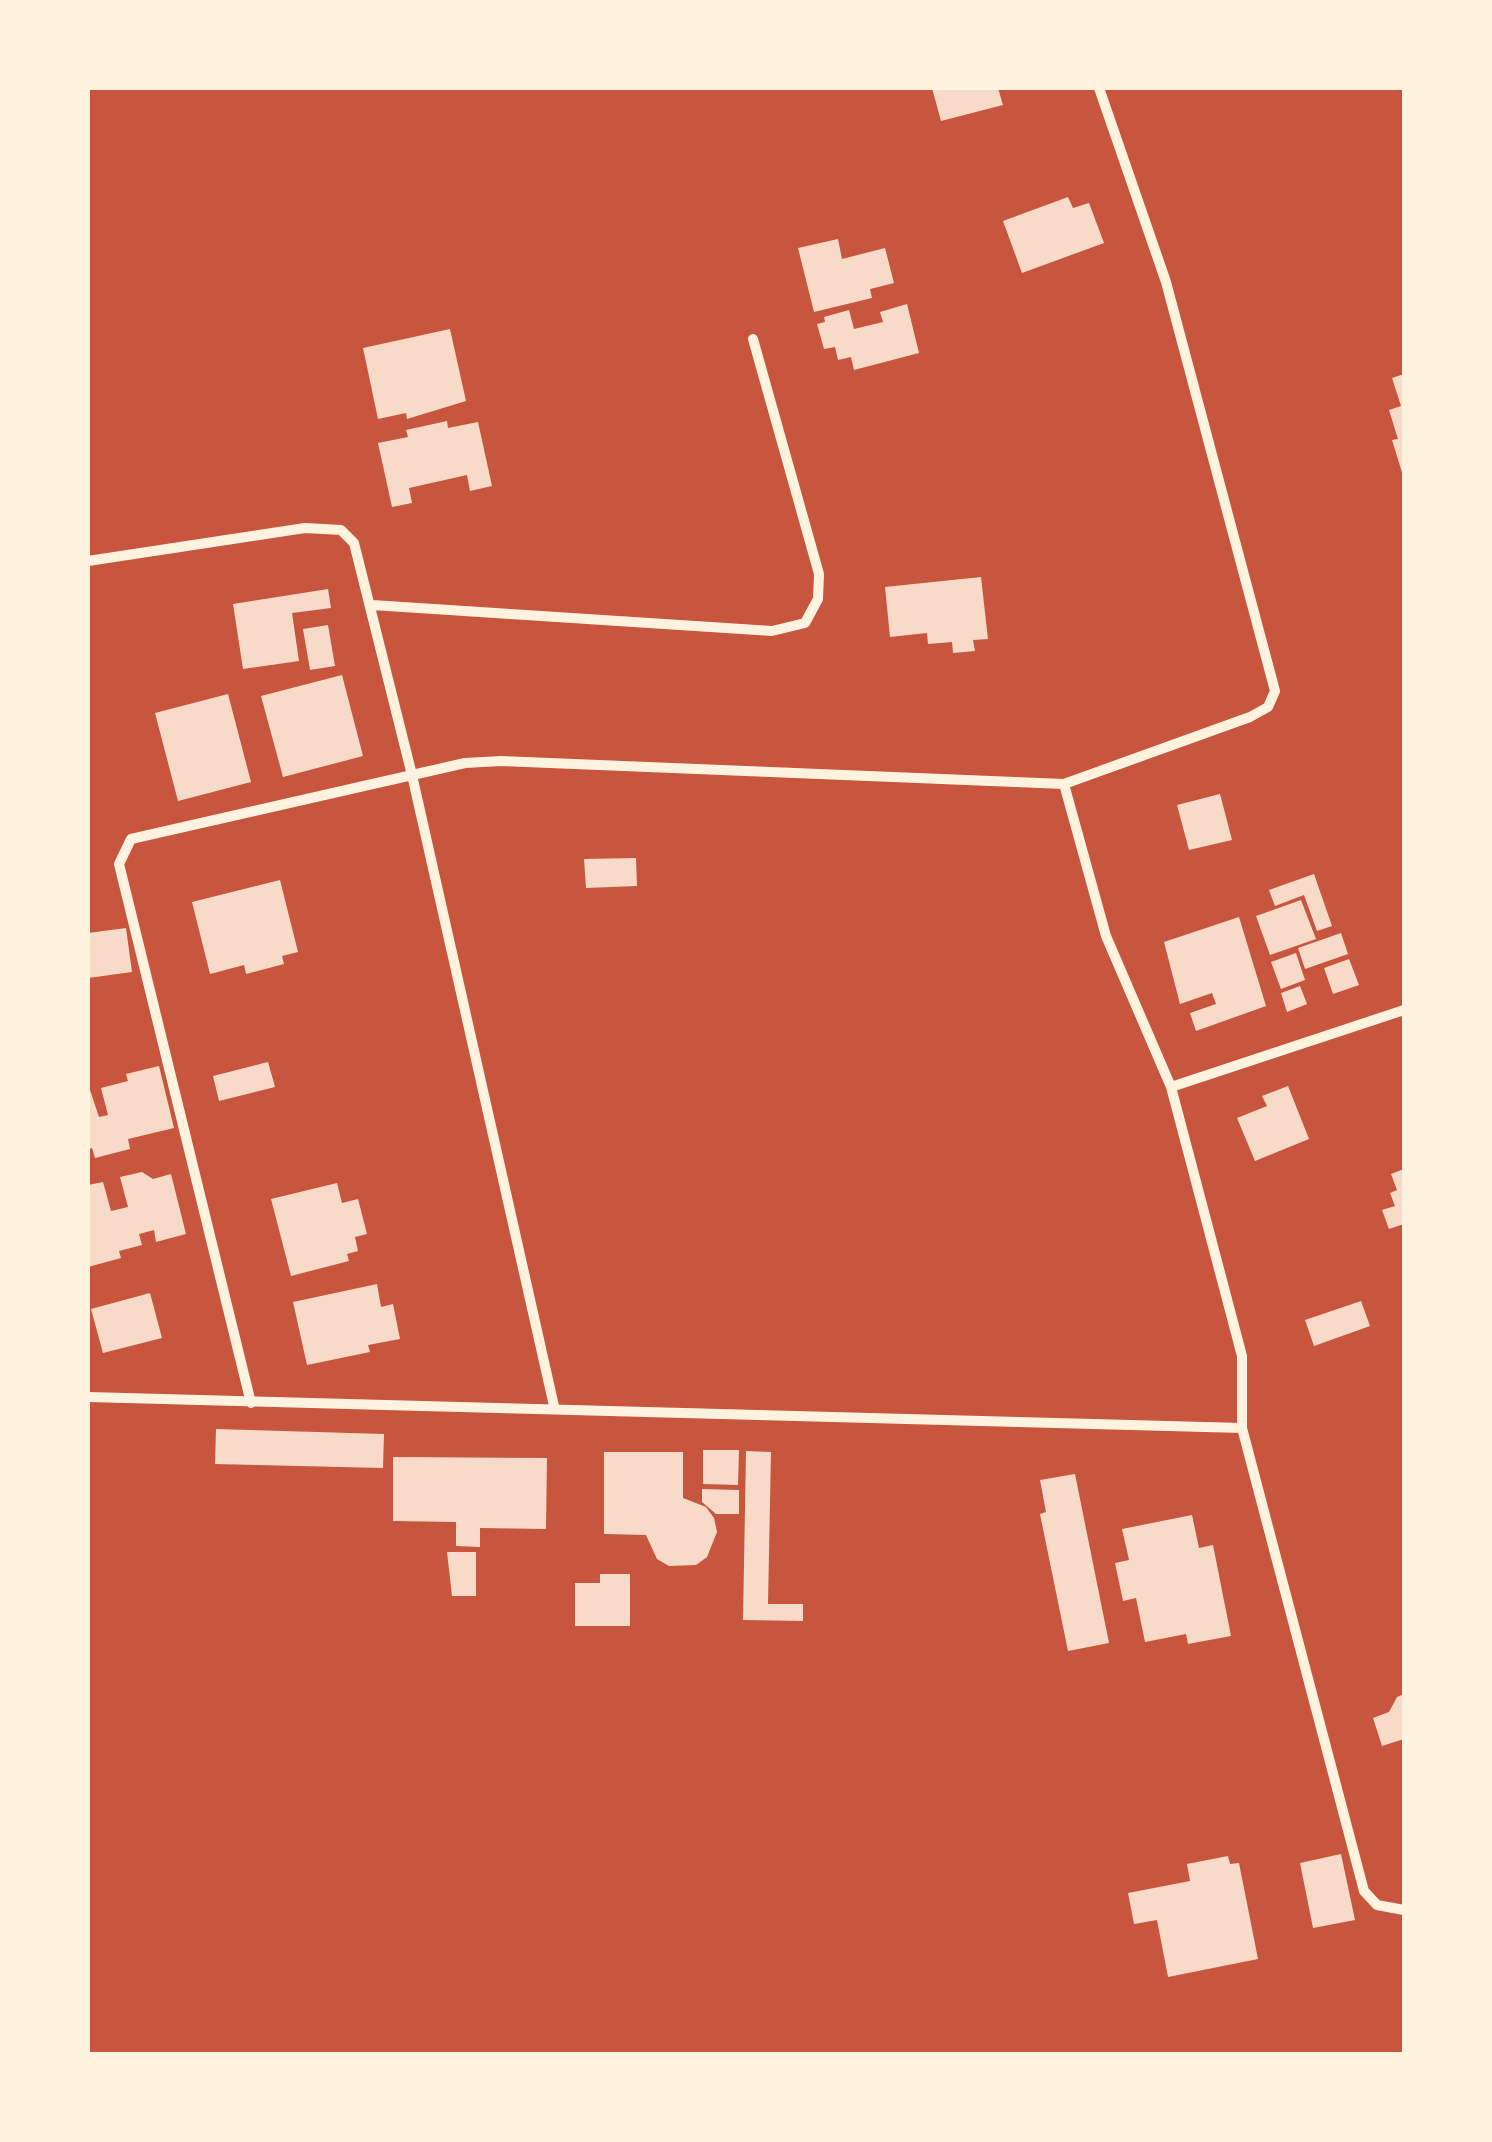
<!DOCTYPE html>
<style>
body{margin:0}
#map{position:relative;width:1492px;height:2142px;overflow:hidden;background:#c8553d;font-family:"Source Sans 3",sans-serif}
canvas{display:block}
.frame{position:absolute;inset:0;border:90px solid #fff3e0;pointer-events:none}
</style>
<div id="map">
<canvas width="1492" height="2142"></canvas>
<div class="frame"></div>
</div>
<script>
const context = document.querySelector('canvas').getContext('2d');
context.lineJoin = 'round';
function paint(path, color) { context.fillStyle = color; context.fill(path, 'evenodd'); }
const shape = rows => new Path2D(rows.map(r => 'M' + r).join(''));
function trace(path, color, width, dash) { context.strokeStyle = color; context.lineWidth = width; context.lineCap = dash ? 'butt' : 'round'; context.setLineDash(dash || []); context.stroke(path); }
paint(shape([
 [932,88,998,88,1003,105,941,121],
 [1068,197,1073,208,1089,203,1104,243,1022,273,1003,221],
 [838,239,842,259,885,248,894,283,870,289,872,298,814,312,798,248],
 [907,304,919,353,854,370,851,357,838,360,835,347,824,349,817,324,825,322,824,317,849,310,854,329,883,322,880,312],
 [450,329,466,401,407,419,406,413,378,419,363,348],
 [1404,374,1404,479,1392,440,1398,439,1389,410,1401,406,1392,378],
 [447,421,448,428,478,422,492,486,470,491,467,475,409,488,412,503,392,507,378,443,408,437,406,430],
 [981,577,988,639,973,640,975,651,953,653,952,642,928,644,927,633,890,637,885,587],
 [328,589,331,608,292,613,299,661,243,669,233,604],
 [328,625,335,666,310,670,303,629],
 [342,675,363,756,283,777,261,696],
 [228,694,251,782,178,801,155,713],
 [1220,794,1232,840,1189,850,1177,805],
 [636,858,637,886,586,888,584,859],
 [1314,874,1332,926,1317,931,1304,895,1275,906,1269,890],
 [280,880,298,952,282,956,284,964,246,974,244,965,210,974,192,902],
 [1301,900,1316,939,1270,955,1256,916],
 [1239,917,1266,1006,1196,1031,1190,1013,1216,1004,1212,993,1180,1004,1164,942],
 [126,928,132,972,88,978,88,933],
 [1341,933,1348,954,1305,969,1298,948],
 [1296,953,1305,980,1281,989,1271,962],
 [1349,959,1359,985,1333,994,1324,968],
 [1300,986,1307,1004,1287,1012,1281,993],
 [268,1062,275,1087,219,1101,213,1076],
 [159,1066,174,1128,128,1139,130,1149,95,1158,92,1148,88,1149,88,1084,99,1117,108,1115,101,1088,128,1081,126,1074],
 [1288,1086,1309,1139,1255,1161,1237,1118,1267,1106,1262,1096],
 [1404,1169,1404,1224,1389,1229,1382,1210,1395,1206,1390,1193,1397,1190,1391,1174],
 [142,1172,153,1179,171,1174,186,1234,156,1242,154,1230,139,1234,142,1245,119,1251,121,1258,88,1267,88,1185,103,1182,111,1211,128,1207,120,1177],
 [337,1183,342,1203,358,1199,367,1234,355,1237,358,1251,347,1254,349,1261,291,1276,271,1199],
 [377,1284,381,1307,393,1304,400,1339,368,1345,370,1352,307,1365,293,1302],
 [150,1293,162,1338,103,1353,91,1309],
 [1361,1301,1370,1326,1314,1346,1305,1320],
 [216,1429,384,1434,383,1468,215,1464],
 [703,1450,739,1450,738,1485,703,1484],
 [746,1451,771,1452,768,1604,803,1604,803,1621,743,1620],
 [604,1452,683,1452,683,1498,706,1507,714,1518,717,1532,707,1557,696,1565,669,1566,657,1559,646,1535,604,1534],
 [393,1457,547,1458,546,1529,480,1528,480,1547,456,1546,456,1522,393,1521],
 [1075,1474,1109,1643,1068,1651,1040,1514,1046,1512,1040,1480],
 [702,1489,739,1490,739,1514,716,1514,702,1502],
 [1192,1515,1199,1548,1213,1545,1231,1636,1188,1644,1186,1634,1145,1642,1136,1598,1123,1601,1115,1563,1129,1560,1122,1529],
 [447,1552,476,1552,476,1596,452,1596],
 [600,1574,630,1574,630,1626,575,1626,575,1583,600,1583],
 [1404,1694,1404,1739,1382,1746,1373,1718,1389,1712,1397,1697],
 [1341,1854,1355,1920,1313,1928,1300,1863],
 [1228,1856,1230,1864,1239,1863,1258,1959,1168,1977,1157,1920,1134,1924,1128,1893,1190,1881,1187,1864]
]), '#f7dbc8');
trace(shape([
 [1099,88,1166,282,1275,691,1268,707,1250,717,1064,784,1106,936,1171,1087,1242,1356,1242,1428],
 [88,561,305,528,341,530,354,543,412,775,554,1406],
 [372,605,772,631,805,623,818,599,819,574,753,339],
 [1171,1087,1404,1010],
 [88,1397,1242,1428,1364,1891,1377,1905,1404,1910],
 [251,1403,119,864,131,839,465,763,501,761,1064,784]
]), '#fff3e0', 10);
</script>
